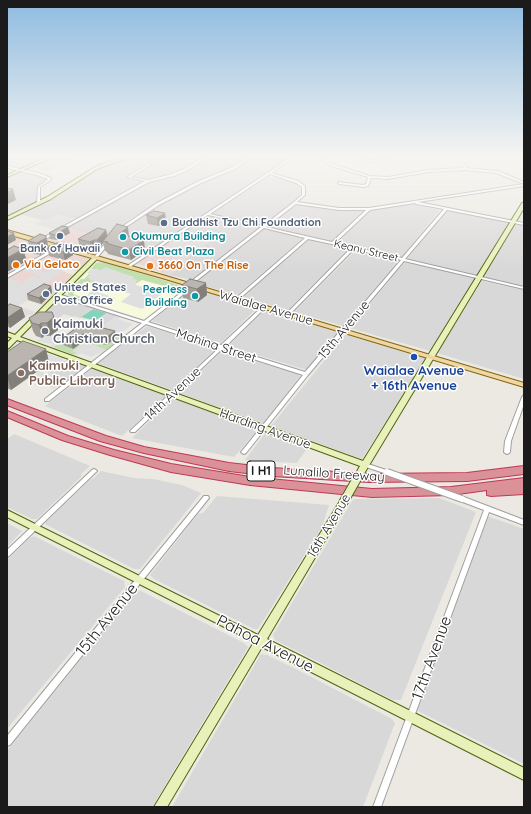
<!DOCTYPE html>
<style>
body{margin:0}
#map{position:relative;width:531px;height:814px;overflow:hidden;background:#ebe9e2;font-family:Quicksand,sans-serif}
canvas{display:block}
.frame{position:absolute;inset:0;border:8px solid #1b1b1b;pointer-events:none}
</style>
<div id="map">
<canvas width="531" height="814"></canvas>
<div class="frame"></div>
</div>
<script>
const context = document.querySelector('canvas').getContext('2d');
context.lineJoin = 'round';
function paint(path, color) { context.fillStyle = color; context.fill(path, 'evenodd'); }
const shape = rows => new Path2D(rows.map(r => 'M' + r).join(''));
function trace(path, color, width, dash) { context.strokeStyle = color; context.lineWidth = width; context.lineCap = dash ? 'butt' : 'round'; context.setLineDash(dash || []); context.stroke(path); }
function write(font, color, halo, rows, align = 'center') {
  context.font = font + ' Quicksand,sans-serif'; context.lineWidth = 3; context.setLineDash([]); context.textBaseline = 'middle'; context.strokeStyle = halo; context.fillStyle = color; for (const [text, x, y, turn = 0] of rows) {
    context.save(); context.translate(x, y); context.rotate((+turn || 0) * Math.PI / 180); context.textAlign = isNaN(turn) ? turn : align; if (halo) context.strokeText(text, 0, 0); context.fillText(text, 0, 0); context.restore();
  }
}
paint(shape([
 [7,156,49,156,19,169,7,166],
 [59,156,82,156,48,171,32,168],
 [138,156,203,156,191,167,169,175,147,180,130,176,154,164,150,163,125,177,144,182,76,219,57,215,45,221,20,214,57,194,98,168],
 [205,156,250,156,232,169,204,179,162,201,130,219,107,238,66,228,150,181,181,173,198,164],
 [254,156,293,156,151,250,114,240,123,229,153,209,204,181,234,170],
 [26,172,48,180,38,187,37,203,7,217,7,178,18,173],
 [269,176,291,181,299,185,302,191,298,198,262,226,212,214],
 [296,204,336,210,364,210,331,242,267,227],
 [409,204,440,210,401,258,337,243,371,210],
 [448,210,510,223,477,276,407,259],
 [207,216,259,228,192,280,169,275,189,261,185,259,211,240,197,237,189,243,173,239],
 [515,224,524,226,524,287,482,277],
 [264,228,303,238,237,295,194,283],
 [309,239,349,248,288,310,243,297],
 [356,250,399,260,343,326,294,312],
 [405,262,476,278,430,351,350,328],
 [482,281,524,290,524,379,437,353],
 [209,293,253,306,256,309,221,343,152,321,181,297,198,302],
 [61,298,65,299,93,308,80,318,75,316,73,317,64,314,59,318,45,313],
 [265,310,339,332,307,370,228,346],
 [108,313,118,315,102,327,92,324],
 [147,326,212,347,216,349,172,390,97,363],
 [346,334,426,358,362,459,271,426],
 [222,351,298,374,300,376,263,423,179,393],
 [68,359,84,365,85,367,68,381,48,373],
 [93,368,167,395,122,436,45,406],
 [174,398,258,429,234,457,132,438],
 [266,432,308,447,297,463,245,460],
 [14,434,90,466,82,473,81,477,37,519,32,519,7,507,7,439],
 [101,471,134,478,153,479,182,485,201,493,140,569,134,569,45,524,46,522,90,480,94,478],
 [217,496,329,505,322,527,258,629,254,629,154,579,150,575,198,514,203,513],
 [439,498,476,512,401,700,393,700,275,640,273,635,352,501,355,499],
 [487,516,524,529,524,764,416,710],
 [7,523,22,531,7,547],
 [34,536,124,581,125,587,7,729,7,560,30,538],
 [136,591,141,591,244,643,248,647,247,649,152,807,7,807,7,751],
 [261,654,267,655,296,669,392,719,395,723,363,807,172,807]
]), '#d9d8d8');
paint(shape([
 [66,228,107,238,92,253,47,240,48,238],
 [7,235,48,247,49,251,7,276],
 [197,237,211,240,185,259,190,261,169,275,138,264,140,260,173,239,188,243],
 [65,251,86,257,88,259,88,261,77,271,40,260,53,252],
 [38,263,73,275,43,305,28,300,7,313,7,279,32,264]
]), '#ebd6d2');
paint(shape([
 [101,262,183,286,184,289,149,317,143,319,68,295,68,292,95,264]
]), '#f7fadc');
paint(shape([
 [103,262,183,286,185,289,179,293,166,289,168,287,142,280,137,283,101,270,91,269,96,263],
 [90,273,91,278,99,283,84,282,73,294,92,301,90,303,68,295,68,292,81,279,84,279],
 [116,336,121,338,106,350,86,342,73,351,77,353,74,355,53,347,57,345,63,345,73,349,85,340,98,344]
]), '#c1e0ad');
paint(shape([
 [93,309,107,313,95,321,81,317]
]), '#88d2bd');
paint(shape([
 [57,215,73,219,73,221,56,230,34,224],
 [197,237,211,240,185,259,190,261,169,275,166,274,178,265,174,263,181,258,158,252,160,250,157,249,160,248,163,249,177,240,189,243],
 [105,267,134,277,133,279,138,280,134,282,137,283,136,285,163,293,142,309,121,302,131,294,103,286,97,292,115,298,105,305,90,303,92,301,84,299,99,283,89,280,90,278,87,278,91,274,87,273,91,269,101,270],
 [25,268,35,269,46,273,55,268,65,271,43,285,58,289,54,294,44,290,18,306,35,312,32,316,29,315,25,317,13,313,7,313,7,279,9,278,22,282,15,286,16,287,33,276,38,278,42,276,23,270],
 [118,315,121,317,118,319,133,324,119,334,123,336,121,338,101,330,102,327],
 [56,331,74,337,63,345,57,345,53,347,50,346,53,344,36,341,44,336,50,336],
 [85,342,104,349,106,350,101,354,99,353,91,357,81,353,77,356,74,355,77,353,73,351],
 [32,348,57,357,59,356,64,358,62,359,65,361,49,373,45,371,43,374,46,376,49,373,65,379,62,382,65,384,61,387,57,386,54,389,27,378,30,376,34,377,37,375]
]), '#dfdfdf');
const street = shape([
 [202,156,205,156,198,164,186,171,174,176,149,182,42,241,39,240,145,181,127,177,150,163,152,164,131,177,148,180,172,174,184,169,196,162,202,156],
 [250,156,253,156,235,169,201,183,159,205,120,231,117,230,157,203,199,181,233,167,250,156],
 [293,156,296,156,272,173,298,181,305,186,305,195,297,202,339,208,369,208,524,184,524,186,418,202,524,223,524,225,447,210,405,259,524,287,524,289,404,261,308,375,246,453,244,454,242,453,241,452,242,451,303,375,222,349,135,432,131,432,130,431,131,430,219,348,146,324,49,401,45,401,45,399,142,323,57,296,56,295,58,294,144,321,187,288,189,288,189,290,148,322,221,345,263,306,265,306,265,308,225,347,305,372,401,260,354,249,289,315,287,315,287,313,351,248,308,239,238,300,236,300,236,298,305,238,264,228,191,285,189,285,189,283,261,227,208,215,130,267,128,267,127,266,293,156],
 [270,174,296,183,302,187,302,195,294,202,263,226,210,214,270,174],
 [415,203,416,204,444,209,402,258,335,243,370,210,415,203],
 [296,204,339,210,366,210,332,242,266,227,296,204],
 [314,156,318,156,333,164,370,176,388,177,428,170,463,168,472,156,475,156,466,168,498,171,524,182,524,184,496,173,464,170,428,172,388,179,371,178,368,186,363,187,339,184,338,183,338,182,363,185,366,184,368,177,331,166,314,156],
 [351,156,355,156,367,161,400,156,408,156,367,163,351,156],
 [7,166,39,173,51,178,51,180,40,187,40,204,37,203,38,187,48,179,37,175,7,168,7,166],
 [107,241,110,242,97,258,95,258,95,256,107,241],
 [53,249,56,250,7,278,7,275,53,249],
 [524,395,524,404,511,441,510,452,509,453,507,454,505,453,504,452,505,441,522,397,524,395],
 [365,463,389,471,390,472,389,473,387,474,363,466,362,465,363,464,365,463],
 [94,469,96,470,97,471,96,472,9,556,7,557,7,550,92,470,94,469],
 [204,496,208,496,209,498,10,745,7,746,7,736,204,496],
 [460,497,464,497,524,520,524,525,489,512,381,807,373,807,484,510,460,501,459,499,460,497]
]);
const secondary = shape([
 [49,156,55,156,7,177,7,175,49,156],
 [130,156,138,156,113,163,97,169,51,199,7,220,7,217,47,197,95,167,111,161,130,156],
 [522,203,524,203,524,208,362,477,359,478,356,477,355,475,360,466,17,340,9,348,7,349,7,343,12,338,7,336,7,332,15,335,94,256,98,256,98,258,20,337,363,461,522,203],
 [343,500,346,501,347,503,346,505,267,639,524,768,524,780,262,647,167,807,154,807,254,642,7,517,7,510,258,635,340,501,343,500]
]);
const primary = shape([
 [7,230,166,276,524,383,524,387,162,278,7,234,7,230]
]);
const highway = shape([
 [7,399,106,436,144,447,229,463,272,468,369,474,467,473,524,466,524,474,467,481,369,482,272,476,229,471,144,453,100,441,7,405,7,399],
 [7,411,68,436,114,450,171,464,250,477,372,489,451,487,524,478,524,486,518,487,524,486,524,494,491,496,487,495,487,490,451,495,372,497,250,485,171,472,110,455,62,440,7,417,7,411]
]);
trace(street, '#9f9f9f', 2);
trace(secondary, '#526311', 2);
trace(primary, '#816711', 2);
trace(highway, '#c03859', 2);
paint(street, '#fff');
paint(secondary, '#e8f1ba');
paint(primary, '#f0d6a2');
paint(highway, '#da9198');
const streetBridge = shape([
 [387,472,462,499]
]);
const secondaryBridge = shape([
 [343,503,359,475]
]);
trace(streetBridge, '#9f9f9f', 8, []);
trace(secondaryBridge, '#526311', 10, []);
trace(streetBridge, '#fff', 6);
trace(secondaryBridge, '#e8f1ba', 8);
paint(shape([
 [165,213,166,222,158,226,148,224,146,215],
 [106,230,107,236,129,236,145,250,131,260,108,254,107,252,105,251,103,243,99,249,95,248,91,251,80,248,78,239],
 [49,233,70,233,57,240,50,239],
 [40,234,48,247,73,255,65,260,49,256,48,250,40,255,31,253,28,241],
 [206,283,207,295,198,302,183,298,182,285],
 [51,286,52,293,41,304,28,300,27,294],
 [7,306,22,308,25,317,10,328,7,326],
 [54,317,58,330,50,336,44,336,42,338,36,336,33,331,29,318],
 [83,323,115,331,116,338,106,345,85,340,73,349,63,345,61,339],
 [46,349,49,363,11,390,7,388,7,352]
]), '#a19c96');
paint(shape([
 [13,189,16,200,8,204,7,201,7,192],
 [165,213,166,222,158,226,157,218],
 [68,227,70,233,57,240,55,235],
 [128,227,129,237,119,234],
 [106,230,108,238,103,241,103,243,99,249,97,240],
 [14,233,16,240,7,245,7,237],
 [46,236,49,250,48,248,47,247,48,250,40,255,37,243],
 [94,240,95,248,91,251,90,242],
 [144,240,145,250,131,260,129,250],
 [72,247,73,255,65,260,63,252],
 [23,249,27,261,7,272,7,258],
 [206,283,207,295,198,302,197,289],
 [51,286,52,293,41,304,39,298],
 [22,308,25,317,10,328,7,318],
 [54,317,58,330,50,336,47,323],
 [41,323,44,336,42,338,39,325],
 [115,331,116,338,106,345,105,339],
 [83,334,85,340,73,349,71,342],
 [46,349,49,363,11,390,7,376]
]), '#837f7a');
const building = shape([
 [7,188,13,189,7,192,7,188],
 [154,211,165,213,157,218,146,215,154,211],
 [117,224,128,227,119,234,144,240,129,250,106,243,108,242,103,241,117,224],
 [62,226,68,227,55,235,49,233,62,226],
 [98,228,106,230,97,240,94,240,90,242,78,239,98,228],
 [7,231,14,233,7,237,7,231],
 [40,234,46,236,46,238,37,243,28,241,40,234],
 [57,243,72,247,63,252,47,247,57,243],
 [14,246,23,249,7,258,7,250,14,246],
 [190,279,206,283,197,289,182,285,190,279],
 [44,284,51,286,39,298,27,294,44,284],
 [10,304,22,308,7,318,7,306,10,304],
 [39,312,52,312,54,317,47,323,41,323,39,325,32,323,29,318,39,312],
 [83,323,115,331,105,339,83,334,71,342,61,339,83,323],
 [23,341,46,349,7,376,7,352,23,341]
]);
paint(building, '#bbb5af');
trace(building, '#837f7a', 1);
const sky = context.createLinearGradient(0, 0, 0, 270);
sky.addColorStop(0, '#8ebbe0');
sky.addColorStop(0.58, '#f6f5f2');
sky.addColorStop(1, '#f6f5f200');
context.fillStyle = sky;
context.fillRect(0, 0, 531, 270);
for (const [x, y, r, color] of [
 [164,223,4,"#5c6f8a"],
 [60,236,4,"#5c6f8a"],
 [123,237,4,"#0f9aa8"],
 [125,252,4,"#0f9aa8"],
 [16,265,4,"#e8710a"],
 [150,266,4,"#e8710a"],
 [46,294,4,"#5c6f8a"],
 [195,296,4,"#0f9aa8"],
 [45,331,4,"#6b7280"],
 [414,357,4,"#1a4fb4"],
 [21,373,4,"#8d6e63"]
]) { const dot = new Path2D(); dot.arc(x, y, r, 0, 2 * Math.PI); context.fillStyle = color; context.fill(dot); trace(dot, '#fff', 1.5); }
write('bold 11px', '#4e5e75', '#fff', [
 ["Buddhist Tzu Chi Foundation",172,223],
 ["Bank of Hawaii",60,249,"center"],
 ["United States",54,288],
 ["Post Office",54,301]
], 'left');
write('bold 11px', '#0d838f', '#fff', [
 ["Okumura Building",131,237],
 ["Civil Beat Plaza",133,252],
 ["Peerless",187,290,"right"],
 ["Building",187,303,"right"]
], 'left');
write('11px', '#1b1b1b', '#fff', [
 ["Keanu Street",366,251,13]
]);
write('bold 11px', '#c56008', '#fff', [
 ["Via Gelato",24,265],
 ["3660 On The Rise",158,266]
], 'left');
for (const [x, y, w] of [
 [261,471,28]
]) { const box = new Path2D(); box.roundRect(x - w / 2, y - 10, w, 20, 3); context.fillStyle = '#fff'; context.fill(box); trace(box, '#1b1b1b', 1); }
write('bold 12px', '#1b1b1b', null, [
 ["I H1",261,471]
]);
write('13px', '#1b1b1b', '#fff', [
 ["Waialae Avenue",266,308,16],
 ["15th Avenue",344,330,-50],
 ["Mahina Street",216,346,18],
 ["14th Avenue",173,394,-43],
 ["Harding Avenue",265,429,20],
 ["Lunalilo Freeway",334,474,4],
 ["16th Avenue",329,526,-59]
]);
write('bold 13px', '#5b616d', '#fff', [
 ["Kaimuki",53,324],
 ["Christian Church",53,339]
], 'left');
write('bold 13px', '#785e54', '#fff', [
 ["Kaimuki",29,366],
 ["Public Library",29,381]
], 'left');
write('bold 13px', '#164399', '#fff', [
 ["Waialae Avenue",414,371],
 ["+ 16th Avenue",414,386]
]);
write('16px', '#1b1b1b', '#fff', [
 ["15th Avenue",107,620,-51],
 ["Pahoa Avenue",265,644,27],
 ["17th Avenue",432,658,-70]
]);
</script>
